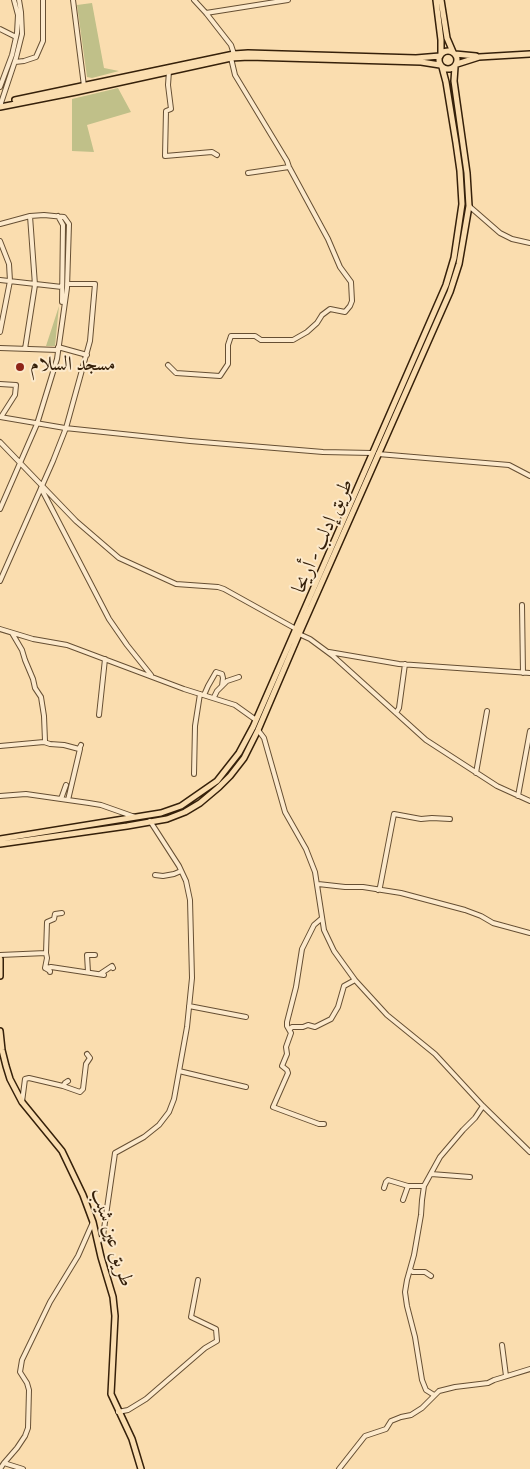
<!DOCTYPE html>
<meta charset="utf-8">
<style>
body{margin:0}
canvas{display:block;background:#faddaf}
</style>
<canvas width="530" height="1469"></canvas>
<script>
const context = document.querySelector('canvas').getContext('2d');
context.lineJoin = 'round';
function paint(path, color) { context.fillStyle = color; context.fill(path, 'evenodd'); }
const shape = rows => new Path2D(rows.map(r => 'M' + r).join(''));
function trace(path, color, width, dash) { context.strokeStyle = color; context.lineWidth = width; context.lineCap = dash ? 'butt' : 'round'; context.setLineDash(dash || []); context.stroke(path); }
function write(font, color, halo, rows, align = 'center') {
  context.font = font + ' "Sorts Mill Goudy",Amiri,serif'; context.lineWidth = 4; context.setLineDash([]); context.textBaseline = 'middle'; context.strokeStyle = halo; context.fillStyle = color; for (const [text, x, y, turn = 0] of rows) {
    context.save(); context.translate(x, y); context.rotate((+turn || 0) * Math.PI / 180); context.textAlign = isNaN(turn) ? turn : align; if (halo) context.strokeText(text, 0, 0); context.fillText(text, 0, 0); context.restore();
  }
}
paint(shape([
 [92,3,104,68,119,71,92,78,87,77,77,5],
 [118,88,131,112,87,125,94,152,72,151,72,99],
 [59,306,55,346,46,346]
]), '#c0c089');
const minor = shape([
 [73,0,84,86],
 [194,0,206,13,231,45,234,54],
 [206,13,288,0],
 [0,29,16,37],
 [15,62,24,61,36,57,43,41,43,0],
 [169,71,168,85,171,109,166,111,165,156,212,152,217,155],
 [0,87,12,55,17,33,18,15,14,0],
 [1,107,1,103,16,58,22,34,21,12,19,0],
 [248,173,289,167],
 [469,206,500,233,512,239,530,243],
 [58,216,63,225,62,302],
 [0,224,30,216,44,215,64,217,69,224,67,288,57,359,37,424,0,509],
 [0,241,9,264,10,281,0,332],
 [0,280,62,287],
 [58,347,87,355],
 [0,348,58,350],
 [25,349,35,285,30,216],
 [168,365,176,373,220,376,228,364,228,345,231,336,255,336,261,340,293,340,307,332,317,323,322,315,330,309,345,312,350,306,352,301,351,282,340,267,328,239,289,167,287,161,235,75,231,58],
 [0,384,16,385,15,395,1,417],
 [0,417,65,428,190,441,323,452,372,453],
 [0,442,76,521,119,558,176,584,218,587,224,589,296,629],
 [378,454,509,465,530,476],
 [41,488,109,619,127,645,151,675],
 [0,581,53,461,66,428,90,341,95,284,67,284],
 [522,605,523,673],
 [0,629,33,639,67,645,184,689,235,705,256,720],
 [299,634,310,639,333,656,426,740,497,786,530,801],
 [329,652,399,664,530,673],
 [204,695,208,686,216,672,222,674,223,678,222,686],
 [214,697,217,691,227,681,239,677],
 [396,713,399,708,405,664],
 [99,715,105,659],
 [258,730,264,738,285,812,306,849,315,872,324,930,334,951,355,980,387,1015,435,1054,483,1106,530,1152],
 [44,742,50,744,64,745,79,749,81,745],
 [0,746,44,742,45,741,44,716,41,697,35,688,33,679,25,660,22,650,12,633],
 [476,773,487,711],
 [194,774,195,726,200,694],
 [0,796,26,794,89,803,101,805,135,817],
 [518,796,530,731],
 [61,799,66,785],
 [68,800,80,749],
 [155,875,163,876,174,874,181,871],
 [318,884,345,887,363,887,401,893,465,910,481,916,493,923,530,933],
 [378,890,380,887,394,814,421,819,432,818,450,819],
 [321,919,314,925,302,949,296,987,287,1022,287,1026,291,1033,286,1047,287,1054,282,1066,287,1070,288,1073,273,1107,319,1124,324,1124],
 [46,953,47,958,45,968,50,971,50,972],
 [0,955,46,953,47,922,54,919,55,914,62,913],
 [45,968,51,967,104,975],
 [88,972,87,955,95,955],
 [100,974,112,966,113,968],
 [189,1006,246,1017],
 [290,1029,292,1027,303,1027,308,1025,315,1027,331,1019,338,1007,344,986,355,980],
 [179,1071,246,1087],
 [63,1086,80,1092,83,1089,86,1064,90,1058,87,1054],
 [22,1102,25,1079,29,1078,63,1086,65,1083,68,1081],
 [431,1174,470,1177],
 [384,1188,386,1182,388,1180,408,1186],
 [403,1200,408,1186,424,1186],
 [98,1242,103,1236,115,1153,144,1137,159,1125,169,1112,174,1099,187,1027,192,978,190,900,186,881,179,866,150,821],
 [410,1270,413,1272,425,1272,431,1276],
 [502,1345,506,1376],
 [434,1395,426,1390,422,1380,415,1337,407,1306,405,1292,407,1280,414,1255,421,1215,422,1200,424,1186,440,1157,463,1130,475,1118,483,1106],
 [118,1412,128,1410,146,1399,205,1348,217,1341,216,1329,191,1317,198,1280],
 [4,1463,23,1469],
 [0,1469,4,1463,17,1448,25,1436,28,1428,29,1390,27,1383,20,1372,22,1360,50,1302,78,1256,93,1222],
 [339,1469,365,1436,386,1429,391,1421,401,1417,411,1415,422,1408,439,1391,455,1387,488,1383,494,1380,530,1369]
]);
const major = shape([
 [436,0,441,40,441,54],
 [441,0,447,38,453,52],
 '439 60a9 9 0 1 1 18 0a9 9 0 1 1-18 0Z',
 [455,54,476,56],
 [457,64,479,57,530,54],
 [15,100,234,54,248,53,416,58,440,56],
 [0,107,76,92,231,58,249,57,421,62,440,65],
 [0,839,161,813,181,806,217,781,239,753,253,727,446,285,454,258,462,204,460,171,456,143,446,82,442,67],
 [0,844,127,826,167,819,185,812,200,803,219,787,230,776,244,758,258,730,299,634,450,292,459,264,469,206,467,173,454,81,455,67],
 [0,959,0,976],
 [0,1031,2,1050,6,1066,10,1079,22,1102,62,1151,83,1195,93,1222,101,1257,113,1297,115,1316,111,1394,132,1439,141,1469]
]);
trace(minor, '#664f33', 6);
trace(major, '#35200a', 8);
trace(minor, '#fce9cb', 4);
trace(major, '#faddaf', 5);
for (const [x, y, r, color] of [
 [20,367,5,"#8f2418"]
]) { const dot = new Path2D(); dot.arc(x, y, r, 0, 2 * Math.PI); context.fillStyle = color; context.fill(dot); trace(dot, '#fce9cb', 2); }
write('20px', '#35200a', '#fce9cb', [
 ["مسجد السلام",30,367]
], 'left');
write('20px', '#35200a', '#fce9cb', [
 ["طريق إدلب - أريحا",325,537,-66],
 ["طريق عين شيب",110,1238,73]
]);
</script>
